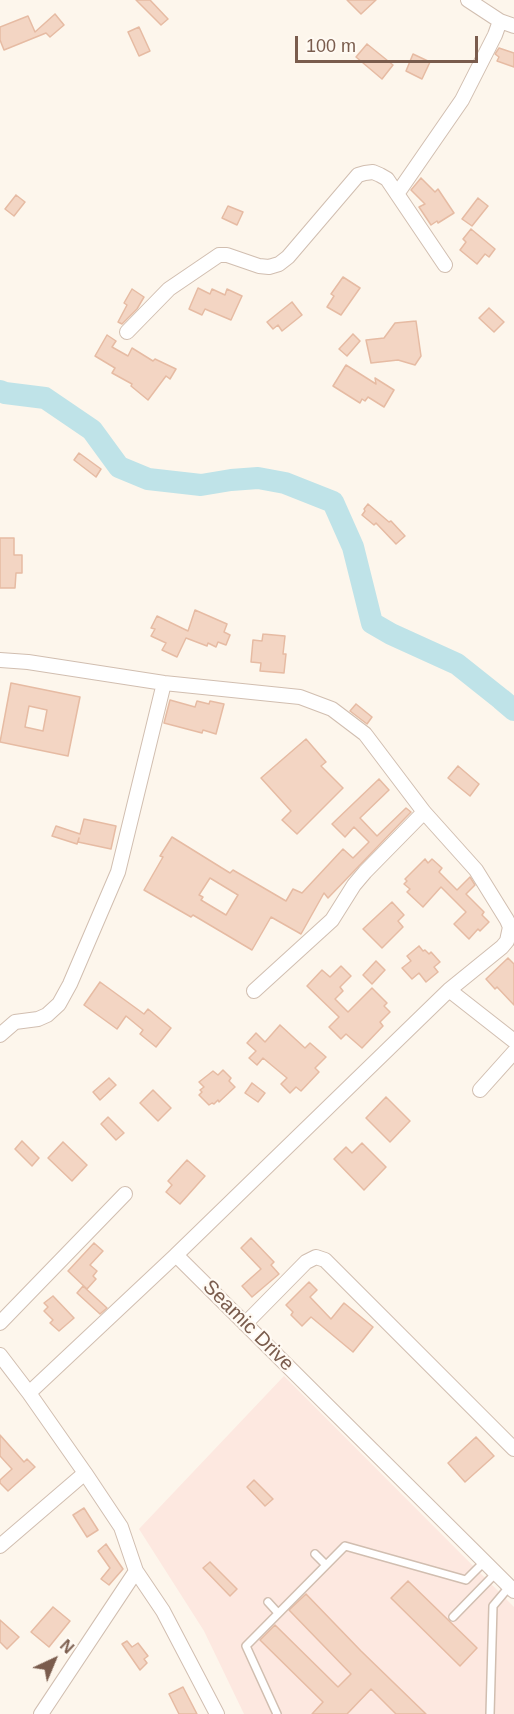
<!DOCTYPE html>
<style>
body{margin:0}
#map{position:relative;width:514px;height:1714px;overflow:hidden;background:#fdf6ec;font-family:Arial,sans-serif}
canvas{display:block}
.north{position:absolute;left:24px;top:1630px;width:60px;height:60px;-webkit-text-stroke:4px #fffaf3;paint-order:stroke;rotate:44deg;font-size:16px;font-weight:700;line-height:24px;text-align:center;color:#7a5c4d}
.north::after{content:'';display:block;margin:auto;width:21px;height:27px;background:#7a5c4d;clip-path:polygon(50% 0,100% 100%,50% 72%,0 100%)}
.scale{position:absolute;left:295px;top:36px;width:183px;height:27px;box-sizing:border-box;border:3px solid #7a5c4d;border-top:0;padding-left:8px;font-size:18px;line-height:21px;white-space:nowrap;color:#7a5c4d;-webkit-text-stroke:4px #fffaf3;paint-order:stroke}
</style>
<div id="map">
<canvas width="514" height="1714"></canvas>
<div class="north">N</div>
<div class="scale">100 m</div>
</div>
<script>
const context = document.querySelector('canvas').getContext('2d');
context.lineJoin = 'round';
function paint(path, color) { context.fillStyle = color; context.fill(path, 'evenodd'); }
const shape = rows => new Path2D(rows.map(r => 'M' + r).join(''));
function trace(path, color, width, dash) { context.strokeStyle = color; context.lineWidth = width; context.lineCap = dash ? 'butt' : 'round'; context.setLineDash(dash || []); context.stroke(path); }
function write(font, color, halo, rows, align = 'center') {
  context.font = font + ' Arial,sans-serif'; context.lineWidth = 4.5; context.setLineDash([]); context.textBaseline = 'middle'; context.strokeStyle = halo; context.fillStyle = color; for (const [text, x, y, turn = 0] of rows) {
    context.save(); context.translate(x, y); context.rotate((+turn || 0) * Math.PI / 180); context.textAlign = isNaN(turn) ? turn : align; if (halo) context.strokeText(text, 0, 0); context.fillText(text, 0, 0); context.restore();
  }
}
paint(shape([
 [284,1376,514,1607,514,1714,244,1714,204,1631,139,1529]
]), '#fde8e0');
trace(shape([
 [0,391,5,393,45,398,92,430,119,467,148,479,201,485,231,480,258,478,285,483,333,502,353,547,372,623,391,634,457,664,501,699,514,710]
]), '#bfe3e8', 22);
const building = shape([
 [136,0,150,0,168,19,161,25,136,0],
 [347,0,376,0,361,14,347,0],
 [55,14,64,25,50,37,46,33,4,50,0,40,0,27,28,16,35,32,55,14],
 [139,27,150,51,139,56,128,32,139,27],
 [367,44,393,65,382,79,356,57,367,44],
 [499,48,514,53,514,67,497,61,499,57,495,54,499,48],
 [413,54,430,62,422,79,406,71,413,54],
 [421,178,435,192,438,189,454,213,438,223,437,221,431,225,419,207,425,204,411,190,421,178],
 [16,195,25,202,14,216,5,209,16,195],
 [478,198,488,206,472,226,462,219,478,198],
 [228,206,243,212,237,225,222,218,228,206],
 [471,229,495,249,489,257,485,254,477,264,460,250,466,242,463,239,471,229],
 [343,277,360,288,341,315,327,307,334,296,331,294,343,277],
 [198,288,210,294,212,289,225,295,227,289,242,296,231,320,205,309,202,315,189,309,198,288],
 [132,289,144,297,137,309,122,324,118,322,127,305,124,303,132,289],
 [292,302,302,315,282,331,278,325,273,329,267,322,292,302],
 [489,308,504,322,494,332,479,318,489,308],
 [416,321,421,356,415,365,398,360,371,363,366,340,384,338,395,323,416,321],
 [353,334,360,341,347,356,339,349,353,334],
 [107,335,116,341,112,347,128,356,132,348,153,361,155,359,176,369,170,379,166,376,148,400,131,386,132,384,112,373,115,368,95,356,107,335],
 [346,365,376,384,375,378,394,390,384,407,368,397,365,401,362,399,360,403,333,386,346,365],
 [79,453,101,469,96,477,74,460,79,453],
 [368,504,389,522,391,521,405,536,396,544,376,523,374,525,362,515,365,511,364,509,368,504],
 [0,538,14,538,14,555,22,555,22,573,16,573,15,588,0,588,0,538],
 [195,610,227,624,224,632,230,635,226,645,218,642,216,647,208,643,207,646,186,638,177,657,162,650,166,643,151,636,155,629,151,628,157,616,188,631,195,610],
 [263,634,285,636,283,654,286,654,284,673,260,671,261,663,251,662,253,640,262,641,263,634],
 [11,683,80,697,68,756,0,742,11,683],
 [29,706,47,710,43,731,25,727,29,706],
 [170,700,195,707,197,701,209,704,210,701,224,704,216,734,203,730,202,733,164,723,170,700],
 [356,704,372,717,367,724,350,711,356,704],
 [306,739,326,762,321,766,343,788,297,834,282,820,291,811,261,778,306,739],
 [458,766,479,784,470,796,448,778,458,766],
 [379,779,389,790,360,818,377,836,406,808,411,812,328,898,324,893,301,934,271,917,252,950,193,915,191,917,144,890,163,857,160,856,172,837,230,873,233,870,286,901,293,889,302,893,343,849,353,858,369,842,354,827,345,837,332,824,379,779],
 [210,878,238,895,226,915,201,900,203,897,199,895,210,878],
 [84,819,116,826,111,849,78,842,79,838,77,844,52,836,56,826,80,834,84,819],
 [425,859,428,863,432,859,442,868,439,872,457,890,470,877,475,885,466,894,484,912,482,915,489,922,480,931,478,929,469,939,454,924,466,912,441,887,423,907,407,892,410,889,404,884,407,881,405,879,425,859],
 [392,902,404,915,398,921,403,927,382,948,363,929,392,902],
 [419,946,423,951,425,950,429,954,431,952,440,962,434,967,438,972,426,982,419,973,412,979,402,968,411,961,407,956,419,946],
 [508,958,514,964,514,1005,497,987,495,989,486,979,508,958],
 [376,961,385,970,372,984,363,975,376,961],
 [341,966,351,976,340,987,343,991,335,999,348,1012,372,988,387,1003,384,1006,390,1012,380,1022,383,1026,362,1048,346,1034,341,1039,329,1027,339,1017,307,986,322,970,330,977,341,966],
 [100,982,144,1014,148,1009,171,1028,156,1047,140,1034,143,1030,126,1016,117,1029,84,1005,100,982],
 [280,1025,305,1048,310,1043,326,1057,315,1068,319,1072,301,1091,296,1087,290,1093,281,1084,287,1078,263,1058,257,1065,249,1058,256,1051,247,1043,256,1033,265,1042,280,1025],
 [223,1070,231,1078,229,1081,235,1087,219,1102,218,1100,214,1104,212,1103,209,1105,199,1095,202,1092,200,1090,204,1087,199,1082,213,1071,218,1075,223,1070],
 [109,1078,116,1085,100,1100,93,1092,109,1078],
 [252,1083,265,1093,258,1102,245,1093,252,1083],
 [153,1090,171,1108,158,1121,140,1103,153,1090],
 [386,1097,410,1121,390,1142,366,1118,386,1097],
 [108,1117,124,1133,116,1140,101,1124,108,1117],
 [22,1141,39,1158,32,1166,15,1149,22,1141],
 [63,1142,87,1165,72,1181,48,1158,63,1142],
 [362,1143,386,1167,364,1190,334,1159,346,1147,352,1153,362,1143],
 [187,1160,205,1176,180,1204,166,1192,172,1185,168,1181,187,1160],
 [251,1238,274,1262,271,1265,279,1274,252,1297,242,1286,261,1269,241,1248,251,1238],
 [94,1243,103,1251,90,1265,97,1271,93,1276,96,1279,87,1289,68,1271,94,1243],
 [309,1282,317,1290,310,1297,331,1319,344,1303,373,1327,353,1352,311,1317,302,1326,291,1315,293,1312,286,1305,309,1282],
 [83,1286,107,1308,100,1314,77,1293,83,1286],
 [53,1296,74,1318,59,1331,50,1323,53,1320,44,1311,48,1307,44,1303,53,1296],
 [0,1435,24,1462,27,1459,35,1467,8,1491,0,1483,0,1480,12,1469,0,1456,0,1435],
 [476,1437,494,1456,465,1482,448,1463,476,1437],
 [254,1480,273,1499,265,1506,247,1487,254,1480],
 [84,1508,98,1530,87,1537,73,1515,84,1508],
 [106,1544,123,1569,109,1585,101,1579,110,1568,98,1551,106,1544],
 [210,1562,237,1589,230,1596,203,1568,210,1562],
 [408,1581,477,1648,460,1666,391,1598,408,1581],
 [306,1594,361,1651,426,1714,396,1714,371,1689,347,1714,312,1714,323,1702,260,1640,275,1625,338,1687,351,1674,289,1610,306,1594],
 [53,1607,70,1621,49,1647,31,1632,53,1607],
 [0,1620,19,1637,7,1649,0,1642,0,1620],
 [127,1641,132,1647,138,1643,148,1656,144,1659,147,1663,140,1670,122,1644,127,1641],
 [183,1687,197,1714,179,1714,169,1694,183,1687]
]);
paint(building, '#f3d5c3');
trace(building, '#e6bba3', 1.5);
const lane = shape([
 [315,1554,326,1565],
 [268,1602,278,1613],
 [453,1617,495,1574],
 [277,1714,246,1646,345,1546,466,1580,484,1562],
 [490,1714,493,1606,509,1587]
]);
const street = shape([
 [468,0,500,21,514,26],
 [397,194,462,100,495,35,500,21],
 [127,332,169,289,219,255,227,255,259,266,269,267,279,264,288,257,358,175,365,173,373,172,380,175,387,179,445,265],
 [0,660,28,662,164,683,300,697,332,709,365,734,424,812,476,870,507,920,510,927,507,941,502,947,449,990,176,1255],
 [449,990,514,1041],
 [254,991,332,920,354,885,365,872,424,812],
 [0,1035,15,1022,38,1019,47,1015,59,1004,70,984,118,872,164,683],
 [480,1090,514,1052],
 [0,1323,125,1194],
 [245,1324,306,1262,316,1257,325,1260,514,1449],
 [0,1355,29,1393,176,1255,514,1591],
 [29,1393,85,1473,121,1527,136,1571,163,1611,217,1714],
 [0,1546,85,1473],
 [41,1714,136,1571]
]);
trace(lane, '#d1beb0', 10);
trace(street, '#d1beb0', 16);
trace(lane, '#fff', 7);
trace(street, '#fff', 14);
write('20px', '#7a5c4d', '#fffaf3', [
 ["Seamic Drive",248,1326,45]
]);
</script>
